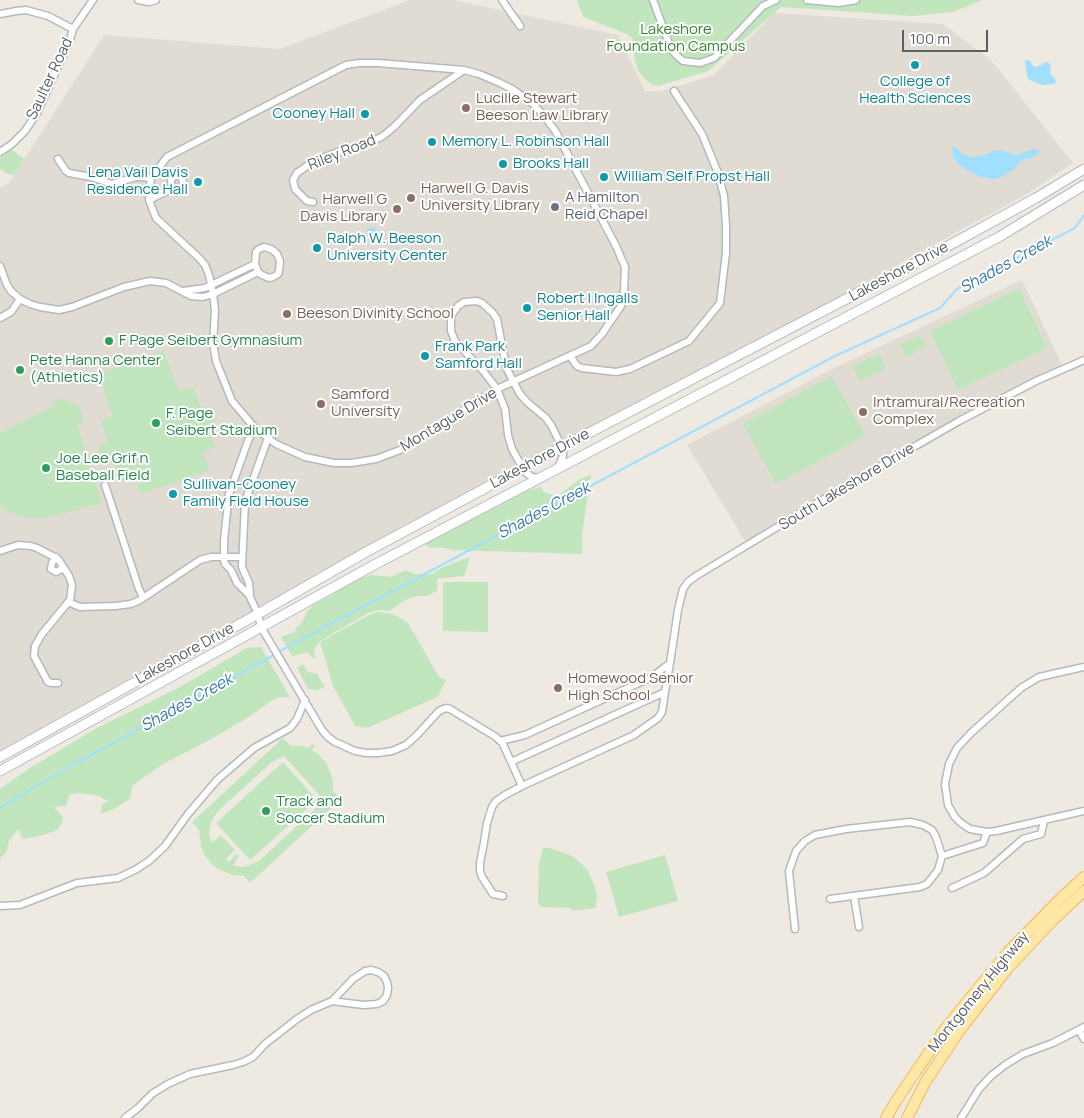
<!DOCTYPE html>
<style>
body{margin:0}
#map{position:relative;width:1084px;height:1118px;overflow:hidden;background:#eeeae2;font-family:Manrope,sans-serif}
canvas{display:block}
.scale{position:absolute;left:902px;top:30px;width:86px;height:22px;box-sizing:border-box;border:2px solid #5a5f63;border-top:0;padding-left:6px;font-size:15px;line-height:18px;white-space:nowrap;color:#5a5f63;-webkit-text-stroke:4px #fff;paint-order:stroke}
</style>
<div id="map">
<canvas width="1084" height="1118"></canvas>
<div class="scale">100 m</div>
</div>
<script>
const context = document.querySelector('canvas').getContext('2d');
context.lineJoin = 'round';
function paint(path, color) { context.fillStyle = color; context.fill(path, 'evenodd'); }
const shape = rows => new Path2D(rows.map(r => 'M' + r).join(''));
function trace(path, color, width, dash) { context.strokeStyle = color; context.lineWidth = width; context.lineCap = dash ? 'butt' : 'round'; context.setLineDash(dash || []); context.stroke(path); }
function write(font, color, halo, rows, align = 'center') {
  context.font = font + ' Manrope,sans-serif'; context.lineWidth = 4; context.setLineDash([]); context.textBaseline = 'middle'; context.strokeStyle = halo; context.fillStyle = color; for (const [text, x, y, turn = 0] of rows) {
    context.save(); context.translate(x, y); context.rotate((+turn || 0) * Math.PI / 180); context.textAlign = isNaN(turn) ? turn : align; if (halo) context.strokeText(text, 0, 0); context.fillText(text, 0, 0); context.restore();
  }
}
paint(shape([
 [410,0,453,0,618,35,645,91,662,91,714,75,774,13,943,24,991,60,1073,163,1027,194,258,614,0,757,0,188,9,183,104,35,280,49],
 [1022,280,1064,369,980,410,748,546,687,445,834,368]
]), '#e0dbd3');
paint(shape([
 [577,0,983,0,953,12,913,16,781,7,708,71,658,86,651,84,645,79,638,71,635,60,632,38,627,34,583,17],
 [11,149,24,159,14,175,8,174,0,169,0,158],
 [1019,289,1047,348,958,390,930,331],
 [920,335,926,346,907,357,900,345],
 [163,350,179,391,193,387,201,408,209,406,215,421,207,425,215,447,203,452,209,471,141,494,136,478,121,482,114,462,105,464,98,446,108,442,101,421,113,416,99,374],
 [879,354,886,369,860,381,853,366],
 [832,376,865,436,776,484,743,424],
 [63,399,80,406,84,422,77,425,102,503,46,518,21,517,7,511,0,504,0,433,53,406,52,402],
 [591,475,582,533,582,554,453,550,438,547,431,548,424,544,527,491,541,487,544,492,557,496,580,479],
 [470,557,464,576,437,579,437,591,427,596,417,596,407,599,389,611,381,610,370,612,320,641,314,649,316,658,311,657,308,652,292,656,281,637,295,632,296,628,303,621,306,613,312,606,330,596,355,580,371,575,391,577,405,570,415,574,432,574,443,567],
 [443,582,488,582,488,632,443,631],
 [377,612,388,613,399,617,408,623,439,677,446,680,438,697,367,728,355,726,333,686,320,642,367,616],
 [247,648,261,647,290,697,280,697,271,701,249,717,206,742,163,764,132,786,131,798,116,808,101,814,101,806,108,801,99,796,87,794,79,793,70,794,66,806,54,807,62,816,63,820,58,830,40,836,22,839,18,829,9,841,6,853,0,858,0,789,30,768,95,729,178,688],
 [303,664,308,672,317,674,325,687,318,690,308,689,297,668],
 [283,738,290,745,301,746,308,748,312,744,315,746,312,750,318,754,327,764,333,780,333,792,334,792,341,799,250,883,244,876,233,875,227,873,218,869,212,864,205,856,201,847,199,830,192,822],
 [284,756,322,798,321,802,310,814,259,861,250,865,241,867,233,865,239,856,236,854,229,862,226,859,235,850,221,835,212,843,209,835,211,822,217,812,272,762],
 [283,762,317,800,250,860,216,823],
 [543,848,550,848,565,853,572,856,582,864,588,871,595,887,597,896,596,908,572,911,571,908,541,907,538,903,539,869,538,868],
 [665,855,678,901,619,917,606,872]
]), '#c1e6bd');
paint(shape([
 [1026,60,1030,61,1033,66,1035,67,1041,65,1045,62,1049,63,1051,67,1050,71,1051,75,1056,80,1055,84,1042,85,1028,79,1026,70,1025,61],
 [953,147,956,147,961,153,969,157,977,157,985,155,993,151,1000,150,1016,155,1034,149,1039,149,1039,152,1031,159,1024,159,1021,161,1013,170,1006,174,1000,178,993,179,980,177,960,166,954,158,952,149],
 '449 190a6 6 0 1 1 12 0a6 6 0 1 1-12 0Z',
 '366.5 233a5.5 5.5 0 1 1 11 0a5.5 5.5 0 1 1-11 0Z'
]), '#a0dfff');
trace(shape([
 [278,652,835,356,940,308,958,288,1075,228,1084,215],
 [0,808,73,765,274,655]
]), '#a0dfff', 2);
const street = shape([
 [138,0,149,2,156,0],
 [502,0,520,26],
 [653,0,671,49,676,55,683,61,700,63,714,58,763,6,776,0],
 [807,0,839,3,856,0],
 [0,14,16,11,26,10,48,16,73,29],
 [359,63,378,63,464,70,479,74,498,82,512,89,532,103,545,117,556,132,616,246,625,267,624,291,621,306,602,334,591,346,497,389,400,450,376,459,351,463,334,463,305,457,276,444,254,427,232,401,216,361,213,343,215,310,213,294,209,275,205,265,199,258,156,218,149,200,149,192,151,178,167,157,346,65,359,63],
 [0,152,12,144,25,131,37,113,70,40,73,29,93,0],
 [58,159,66,171,69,173,91,177,112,184,136,177,142,177,151,178],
 '171 182a6 6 0 1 1 12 0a6 6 0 1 1-12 0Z',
 [149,200,165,192,177,188],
 [313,202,307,201,295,189,293,180,297,173,314,161,338,152,369,143,383,136,395,126,420,100,464,70],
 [264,247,271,249,275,252,277,254,280,261,279,271,278,274,273,277,269,278,262,275,258,272,255,264,256,252,259,249,264,247],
 [0,266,7,285,11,291,20,299,30,304,40,307,59,310,72,307,124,287,150,281,166,283,191,296,203,297,213,294,258,272],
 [183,291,205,288,255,264],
 [0,318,11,312,20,299],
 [570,356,577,366,582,368,616,372,630,369,689,341,720,303,726,253,726,226,724,196,718,173,702,134,674,91],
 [254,427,248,441,229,494,224,540,224,560,225,564,231,570,237,583,249,595,258,614,261,627,322,730,328,737,335,742,355,751,366,753,378,753,392,751,406,745,417,735,439,711,446,708,450,709,496,737,500,741,525,735,652,677,670,663,678,610,683,589,688,582,696,576,832,494,959,421,1036,381,1084,360],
 [538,478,532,477,525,472,512,449,508,435,505,409,497,389,484,372,455,341,451,331,451,316,458,306,464,302,477,301,482,303,492,312,497,319,506,367,513,381,520,394,527,402,546,418,551,425,562,447,563,452,563,456,558,468],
 [105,485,139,589,143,597],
 [0,551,18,545,31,546,37,548,58,559,69,576,72,585,70,600,42,634,35,646,34,656,48,682,52,683,58,683],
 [56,557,52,563,51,569,56,572,64,568],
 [249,595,250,594,249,583,242,567,245,502,268,438],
 [68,602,80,607,115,606,131,604,140,600,200,560,211,557,242,557],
 [1084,667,1039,677,1021,688,971,733,957,748,949,764,945,784,948,805,955,817,961,823,970,829,987,832,996,831,1084,811],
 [500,741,502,742,522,786,634,735,658,718,662,712,665,692],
 [511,762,665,692,670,663],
 [952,888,984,873,1023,839,1041,834,1044,821],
 [503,896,493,894,482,877,480,871,480,863,484,842,487,823,492,807,496,801,505,795,522,786],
 [854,896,859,927],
 [830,899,920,887,927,884,938,870,942,856,983,843,987,832],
 [0,906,20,905,77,883,118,878,135,870,149,861,165,846,188,814,217,780,254,748,290,728,297,719,305,700],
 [795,929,789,871,796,851,805,841,815,835,846,829,910,822,923,825,932,830,936,837,942,856],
 [1079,1030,1084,1039],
 [125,1118,138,1108,153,1093,168,1084,190,1074,233,1065,243,1062,253,1057,265,1044,297,1019,311,1010,332,1001,353,979,365,971,371,970,378,972,384,976,387,982,388,988,387,995,383,1001,377,1004,363,1005,332,1001],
 [961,1118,979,1089,991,1076,1005,1065,1023,1054,1053,1043,1084,1027]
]);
const secondary = shape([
 [0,757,258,614,366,552,562,447,948,246,1036,198,1084,169],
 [0,771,374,565,999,237,1084,185]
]);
const primary = shape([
 [886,1118,896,1101,944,1030,993,970,1008,952,1061,898,1084,877],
 [907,1118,926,1081,960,1030,1008,968,1053,920,1084,891]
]);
trace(street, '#b5b9bd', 9);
trace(secondary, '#b5babf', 11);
trace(primary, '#f5b854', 12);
trace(street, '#fff', 6);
trace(secondary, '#fff', 9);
trace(primary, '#ffe8a5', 10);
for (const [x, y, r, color] of [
 [915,65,5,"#0f9aa8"],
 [466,108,5,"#8d6e63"],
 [365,114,5,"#0f9aa8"],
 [432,142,5,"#0f9aa8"],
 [503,164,5,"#0f9aa8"],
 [604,177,5,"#0f9aa8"],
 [198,182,5,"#0f9aa8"],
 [411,198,5,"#8d6e63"],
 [555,207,5,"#6b7280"],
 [397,209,5,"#8d6e63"],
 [317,248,5,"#0f9aa8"],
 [527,308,5,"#0f9aa8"],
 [287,314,5,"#8d6e63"],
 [109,341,5,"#2e9e5b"],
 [425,356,5,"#0f9aa8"],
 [20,370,5,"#2e9e5b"],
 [321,404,5,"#8d6e63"],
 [863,412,5,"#8d6e63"],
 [156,423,5,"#2e9e5b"],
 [46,468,5,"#2e9e5b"],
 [173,494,5,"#0f9aa8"],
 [558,688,5,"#8d6e63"],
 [266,811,5,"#2e9e5b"]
]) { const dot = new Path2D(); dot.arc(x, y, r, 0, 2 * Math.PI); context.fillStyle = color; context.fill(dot); trace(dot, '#fff', 2); }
write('15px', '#368332', '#fff', [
 ["Lakeshore",676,30],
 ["Foundation Campus",676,47]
]);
write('15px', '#5a5f63', '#fff', [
 ["Saulter Road",50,79,-65],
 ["Riley Road",342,153,-22],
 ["Lakeshore Drive",899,272,-28],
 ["Montague Drive",449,420,-31],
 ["Lakeshore Drive",540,459,-28],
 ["South Lakeshore Drive",847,487,-31],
 ["Lakeshore Drive",185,654,-29],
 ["Montgomery Highway",979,992,-51]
]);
write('15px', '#0d838f', '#fff', [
 ["College of",915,82,"center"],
 ["Health Sciences",915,99,"center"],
 ["Cooney Hall",355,114,"right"],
 ["Memory L. Robinson Hall",442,142],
 ["Brooks Hall",513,164],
 ["Lena Vail Davis",188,173,"right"],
 ["Residence Hall",188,190,"right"],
 ["William Self Propst Hall",614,177],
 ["Ralph W. Beeson",327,239],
 ["University Center",327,256],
 ["Robert I Ingalls",537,299],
 ["Senior Hall",537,316],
 ["Frank Park",435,347],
 ["Samford Hall",435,364],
 ["Sullivan-Cooney",183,485],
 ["Family Field House",183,502]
], 'left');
write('15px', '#785e54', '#fff', [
 ["Lucille Stewart",476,99],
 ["Beeson Law Library",476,116],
 ["Harwell G. Davis",421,189],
 ["University Library",421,206],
 ["Harwell G",387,200,"right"],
 ["Davis Library",387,217,"right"],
 ["Beeson Divinity School",297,314],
 ["Samford",331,395],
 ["University",331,412],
 ["Intramural/Recreation",873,403],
 ["Complex",873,420],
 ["Homewood Senior",568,679],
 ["High School",568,696]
], 'left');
write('15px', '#5b616d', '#fff', [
 ["A Hamilton",565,198],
 ["Reid Chapel",565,215]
], 'left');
write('15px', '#27864d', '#fff', [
 ["F Page Seibert Gymnasium",119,341],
 ["Pete Hanna Center",30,361],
 ["(Athletics)",30,378],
 ["F. Page",166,414],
 ["Seibert Stadium",166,431],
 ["Joe Lee Grif n",56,459],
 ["Baseball Field",56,476],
 ["Track and",276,802],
 ["Soccer Stadium",276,819]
], 'left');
write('italic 16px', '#397baa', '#fff', [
 ["Shades Creek",1006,265,-29],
 ["Shades Creek",544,511,-28],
 ["Shades Creek",187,703,-29]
]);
</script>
